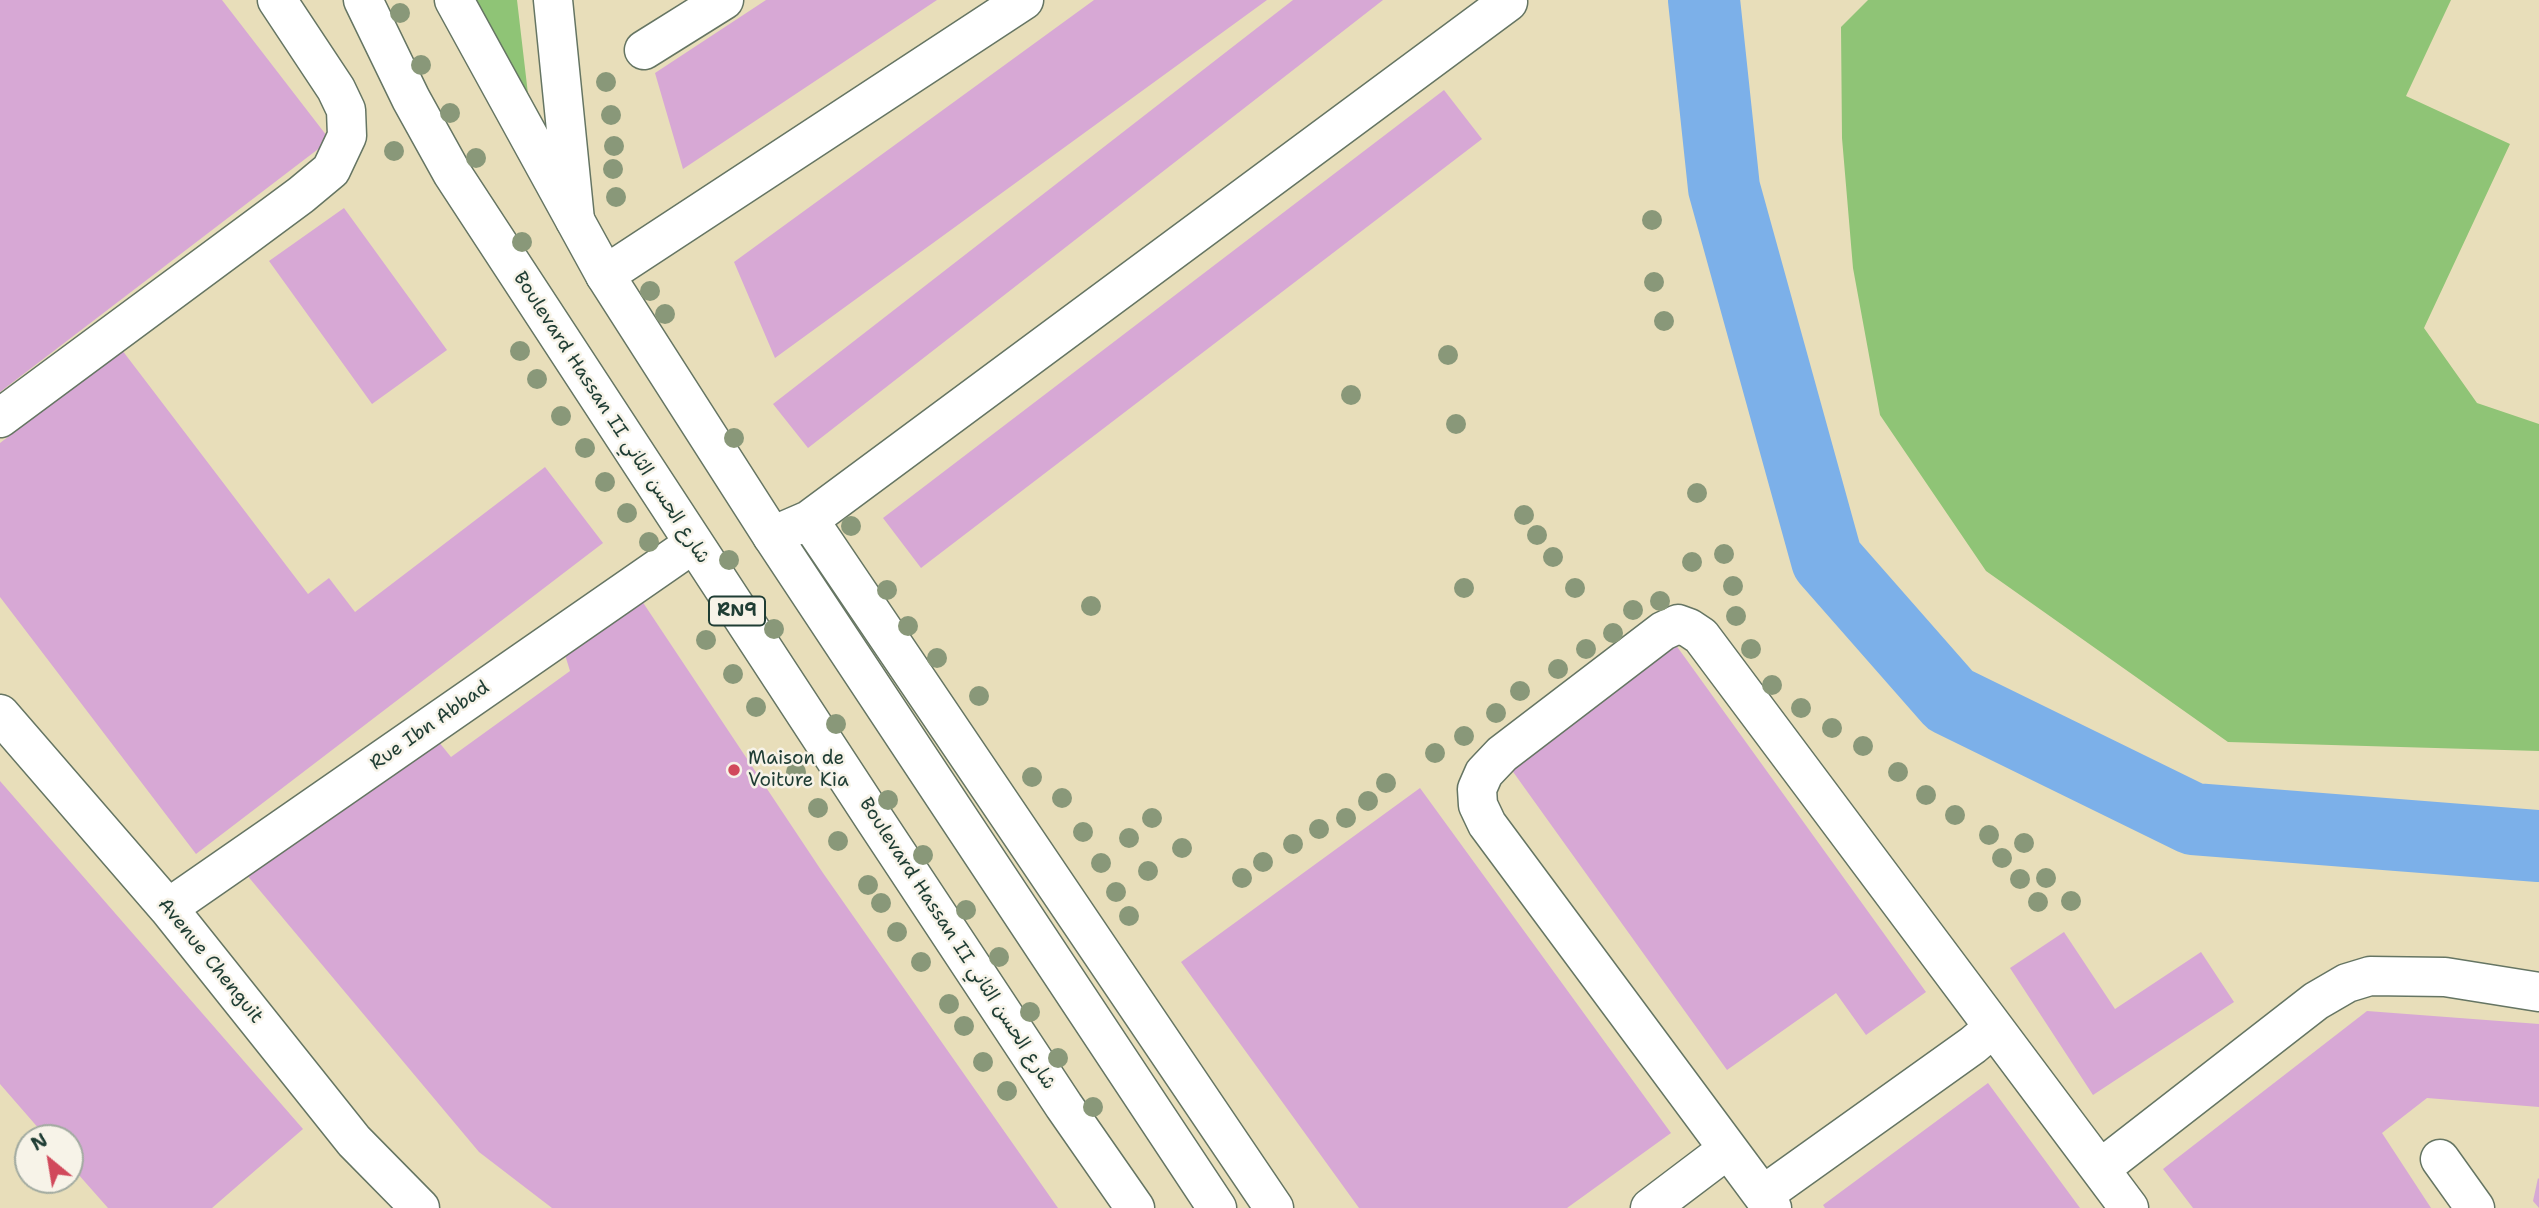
<!DOCTYPE html>
<meta charset="utf-8">
<style>
body{margin:0}
#map{position:relative;width:2539px;height:1208px;overflow:hidden;background:#e8deba;font-family:"Shantell Sans",sans-serif}
canvas{display:block}
.north{position:absolute;left:14px;top:1124px;width:70px;height:70px;box-sizing:border-box;background:#f7f3e8;border:2px solid #a1aaa0;border-radius:50%;rotate:330deg;font-size:19px;font-weight:700;line-height:28px;text-align:center;color:#1f3d34}
.north::after{content:'';display:block;margin:auto;width:24px;height:32px;background:#d1495b;clip-path:polygon(50% 0,100% 100%,50% 72%,0 100%)}
</style>
<div id="map">
<canvas width="2539" height="1208"></canvas>
<div class="north">N</div>
</div>
<script>
const context = document.querySelector('canvas').getContext('2d');
context.lineJoin = 'round';
function paint(path, color) { context.fillStyle = color; context.fill(path, 'evenodd'); }
const shape = rows => new Path2D(rows.map(r => 'M' + r).join(''));
function trace(path, color, width, dash) { context.strokeStyle = color; context.lineWidth = width; context.lineCap = dash ? 'butt' : 'round'; context.setLineDash(dash || []); context.stroke(path); }
function write(font, color, halo, rows, align = 'center') {
  context.font = font + ' "Shantell Sans","Playpen Sans Arabic",sans-serif'; context.lineWidth = 5; context.setLineDash([]); context.textBaseline = 'middle'; context.strokeStyle = halo; context.fillStyle = color; for (const [text, x, y, turn = 0] of rows) {
    context.save(); context.translate(x, y); context.rotate((+turn || 0) * Math.PI / 180); context.textAlign = isNaN(turn) ? turn : align; if (halo) context.strokeText(text, 0, 0); context.fillText(text, 0, 0); context.restore();
  }
}
paint(shape([
 [462,0,517,0,528,94,511,97],
 [1868,0,2451,0,2406,96,2510,144,2424,328,2477,403,2539,424,2539,751,2228,742,1986,571,1880,415,1853,268,1842,138,1841,27]
]), '#8fc476');
trace(shape([
 [1704,0,1724,188,1827,560,1950,700,2193,819,2539,846]
]), '#7cb0e9', 72);
paint(shape([
 [0,0,222,0,330,140,0,392],
 [766,0,937,0,683,169,655,73],
 [1094,0,1267,0,775,358,734,262],
 [1293,0,1383,0,808,448,773,404],
 [1444,90,1482,139,921,568,883,518],
 [344,208,447,350,372,404,269,261],
 [122,350,308,594,329,578,355,612,545,467,603,543,196,854,0,597,0,443],
 [636,592,823,873,1058,1208,552,1208,479,1152,246,874,438,741,451,757,570,671,562,645],
 [1673,641,1926,992,1866,1035,1836,993,1727,1070,1506,762],
 [0,781,303,1129,212,1208,108,1208,70,1165,70,1138,47,1138,0,1084],
 [1420,788,1671,1133,1567,1208,1359,1208,1181,962],
 [2064,932,2115,1009,2201,952,2234,1002,2093,1095,2010,968],
 [2367,1011,2539,1024,2539,1107,2427,1098,2382,1133,2431,1208,2193,1208,2163,1169],
 [1988,1083,2080,1208,1825,1208,1823,1205],
 [2538,1178,2539,1179,2539,1208,2533,1201]
]), '#d7a8d5');
const minor = shape([
 [553,0,575,220],
 [644,50,724,0],
 [605,275,1024,0],
 [0,418,301,195,331,170,347,136,346,110,336,89,277,0],
 [809,520,1274,1208],
 [772,536,809,520,1508,2],
 [0,714,168,908,354,1141,420,1208],
 [168,908,693,544],
 [2440,1159,2475,1208],
 [2100,1169,2316,1001,2347,983,2370,976,2445,977,2539,992],
 [1763,1195,1973,1045,1993,1028],
 [1650,1208,1728,1149],
 [1772,1208,1487,824,1478,805,1477,789,1484,773,1502,754,1663,631,1678,624,1689,628,1701,636,2129,1208]
]);
const primary = shape([
 [363,0,411,99,452,173,875,820,1064,1106,1135,1208],
 [454,0,605,275,772,536,1217,1208]
]);
trace(minor, '#657563', 41);
trace(primary, '#657563', 41);
trace(minor, '#fff', 38);
trace(primary, '#fff', 38);
context.fillStyle = '#899879';
for (const [x, y] of [
 [400,13],
 [421,65],
 [606,82],
 [450,113],
 [611,115],
 [614,146],
 [394,151],
 [476,158],
 [613,169],
 [616,197],
 [1652,220],
 [522,242],
 [1654,282],
 [650,291],
 [665,314],
 [1664,321],
 [520,351],
 [1448,355],
 [537,379],
 [1351,395],
 [561,416],
 [1456,424],
 [734,438],
 [585,448],
 [605,482],
 [1697,493],
 [627,513],
 [1524,515],
 [851,526],
 [1537,535],
 [649,542],
 [1724,554],
 [1553,557],
 [729,560],
 [1692,562],
 [1733,586],
 [1464,588],
 [1575,588],
 [887,590],
 [1660,601],
 [1091,606],
 [1633,610],
 [1736,616],
 [908,626],
 [774,629],
 [1613,633],
 [706,640],
 [1586,649],
 [1751,649],
 [937,658],
 [1558,669],
 [733,674],
 [1772,685],
 [1520,691],
 [979,696],
 [756,707],
 [1801,708],
 [1496,713],
 [836,724],
 [1832,728],
 [1464,736],
 [1863,746],
 [1435,753],
 [796,772],
 [1898,772],
 [1032,777],
 [1386,783],
 [1926,795],
 [1062,798],
 [888,800],
 [1368,801],
 [818,808],
 [1955,815],
 [1152,818],
 [1346,818],
 [1319,829],
 [1083,832],
 [1989,835],
 [1129,838],
 [838,841],
 [2024,843],
 [1293,844],
 [1182,848],
 [923,855],
 [2002,858],
 [1263,862],
 [1101,863],
 [1148,871],
 [1242,878],
 [2046,878],
 [2020,879],
 [868,885],
 [1116,892],
 [2071,901],
 [2038,902],
 [881,903],
 [966,910],
 [1129,916],
 [897,932],
 [999,957],
 [921,962],
 [949,1004],
 [1030,1012],
 [964,1026],
 [1058,1058],
 [983,1062],
 [1007,1091],
 [1093,1107]
]) { context.beginPath(); context.arc(x, y, 10, 0, 2 * Math.PI); context.fill(); }
for (const [x, y, r, color] of [
 [734,770,7,"#d1495b"]
]) { const dot = new Path2D(); dot.arc(x, y, r, 0, 2 * Math.PI); context.fillStyle = color; context.fill(dot); trace(dot, '#f7f3e8', 2.5); }
for (const [x, y, w] of [
 [737,611,56]
]) { const box = new Path2D(); box.roundRect(x - w / 2, y - 14.5, w, 29, 5); context.fillStyle = '#f7f3e8'; context.fill(box); trace(box, '#1f3d34', 2); }
write('bold 18px', '#1f3d34', null, [
 ["RN9",737,611]
]);
write('19px', '#1f3d34', '#f7f3e8', [
 ["Boulevard Hassan II شارع الحسن الثاني",611,418,57],
 ["Rue Ibn Abbad",430,726,-35],
 ["Boulevard Hassan II شارع الحسن الثاني",957,944,57],
 ["Avenue Chenguit",210,961,51]
]);
write('19px', '#1f3d34', '#f7f3e8', [
 ["Maison de",748,759],
 ["Voiture Kia",748,781]
], 'left');
</script>
